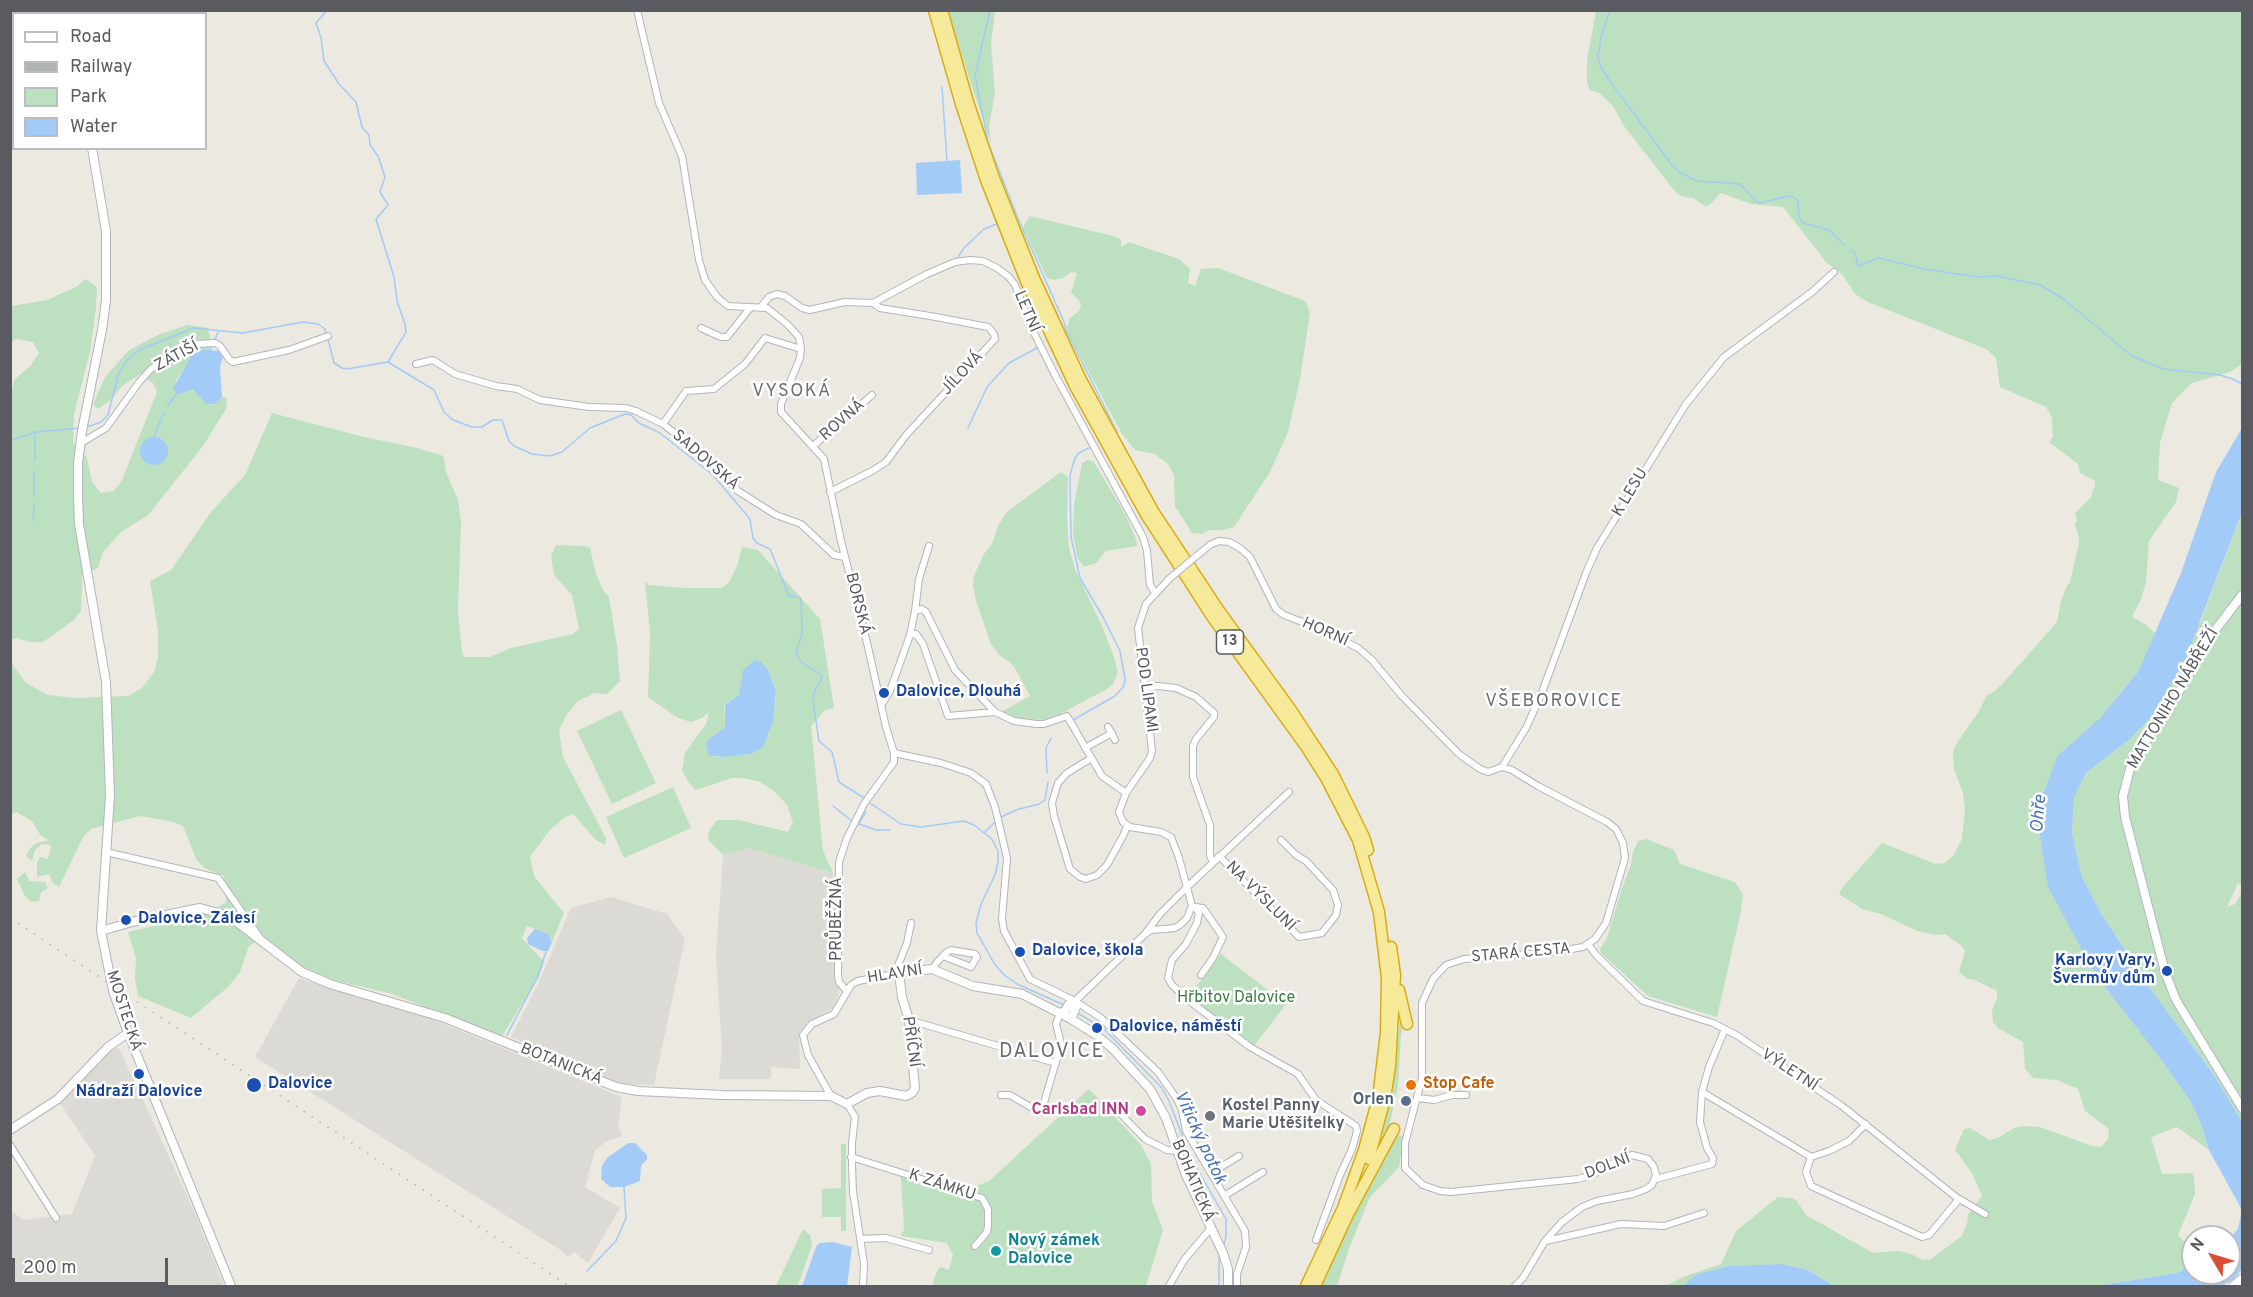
<!DOCTYPE html>
<meta charset="utf-8">
<style>
body{margin:0}
#map{position:relative;width:2253px;height:1297px;overflow:hidden;background:#ebe9e0;font-family:Overpass,sans-serif}
canvas{display:block}
.frame{position:absolute;inset:0;border:12px solid #595b60;pointer-events:none}
.legend{position:absolute;left:12px;top:12px;width:195px;height:138px;box-sizing:border-box;background:#fff;border:2px solid #bdbdbf;margin:0;padding:8px 10px;list-style:none;font-size:18px;color:#595b60}
.legend li{display:flex;align-items:center;gap:12px;height:30px}
.legend b{width:30px;border:2px solid #bdbdbf}
.north{position:absolute;left:2181px;top:1225px;width:60px;height:60px;box-sizing:border-box;background:#fff;border:2px solid #bdbdbf;border-radius:50%;rotate:308deg;font-size:16px;font-weight:700;line-height:24px;text-align:center;color:#595b60}
.north::after{content:'';display:block;margin:auto;width:21px;height:27px;background:#db5035;clip-path:polygon(50% 0,100% 100%,50% 72%,0 100%)}
.scale{position:absolute;left:12px;top:1258px;width:156px;height:27px;box-sizing:border-box;border:3px solid #595b60;border-top:0;padding-left:8px;font-size:18px;line-height:21px;white-space:nowrap;color:#595b60;-webkit-text-stroke:4px #fff;paint-order:stroke}
</style>
<div id="map">
<canvas width="2253" height="1297"></canvas>
<div class="frame"></div>
<ul class="legend">
<li><b style="height:8px;background:#fff"></b>Road</li>
<li><b style="height:8px;background:#b1b2b2"></b>Railway</li>
<li><b style="height:16px;background:#bde1c0"></b>Park</li>
<li><b style="height:16px;background:#a2cbf8"></b>Water</li>
</ul>
<div class="north">N</div>
<div class="scale">200 m</div>
</div>
<script>
const context = document.querySelector('canvas').getContext('2d');
context.lineJoin = 'round';
function paint(path, color) { context.fillStyle = color; context.fill(path, 'evenodd'); }
const shape = rows => new Path2D(rows.map(r => 'M' + r).join(''));
function trace(path, color, width, dash) { context.strokeStyle = color; context.lineWidth = width; context.lineCap = dash ? 'butt' : 'round'; context.setLineDash(dash || []); context.stroke(path); }
function write(font, color, halo, rows, align = 'center') {
  context.font = font + ' Overpass,sans-serif'; context.lineWidth = 5; context.setLineDash([]); context.textBaseline = 'middle'; context.strokeStyle = halo; context.fillStyle = color; for (const [text, x, y, turn = 0] of rows) {
    context.save(); context.translate(x, y); context.rotate((+turn || 0) * Math.PI / 180); context.textAlign = isNaN(turn) ? turn : align; if (halo) context.strokeText(text, 0, 0); context.fillText(text, 0, 0); context.restore();
  }
}
paint(shape([
 [749,848,833,873,839,995,832,1009,814,1018,799,1033,800,1069,771,1067,771,1079,719,1079,722,1050,716,955,723,855],
 [611,897,667,914,685,939,654,1085,624,1084,614,1081,511,1037,537,986,571,908],
 [299,978,429,1018,622,1097,618,1124,622,1136,607,1141,595,1150,585,1187,620,1208,588,1263,574,1252,568,1257,559,1249,255,1057],
 [119,1048,194,1211,224,1286,11,1286,10,1210,24,1220,72,1214,95,1156,60,1103,112,1049]
]), '#dcdad4');
paint(shape([
 [947,11,995,11,991,44,995,92,989,127,991,144],
 [1596,11,2242,11,2242,364,2230,372,2192,383,2172,403,2160,443,2158,480,2179,488,2176,502,2149,541,2146,582,2141,599,2132,617,2145,624,2156,634,2138,672,2099,719,2058,755,2076,938,2095,974,2162,1061,2189,1099,2201,1124,2209,1150,2177,1127,2151,1137,2162,1174,2192,1173,2194,1177,2195,1194,2178,1235,2193,1251,2193,1266,2177,1273,2096,1286,1834,1286,1808,1270,1782,1264,1729,1266,1698,1274,1683,1286,1666,1286,1683,1277,1721,1264,1736,1231,1778,1197,1792,1198,1797,1201,1806,1215,1873,1253,1899,1251,1911,1254,1923,1260,1931,1259,1962,1236,1967,1224,1968,1215,1982,1196,1972,1173,1955,1150,1964,1129,1970,1128,1989,1140,1998,1138,2014,1128,2022,1126,2040,1127,2092,1146,2101,1147,2108,1139,2109,1129,2085,1111,2078,1089,2057,1080,2033,1078,2025,1069,2023,1042,1998,1028,1993,1022,1992,1010,1997,998,1997,991,1973,979,1967,979,1959,972,1965,951,1962,946,1945,934,1936,935,1917,931,1881,914,1862,909,1839,894,1842,888,1882,843,1936,864,1945,863,1953,856,1962,839,1965,809,1963,793,1954,769,1953,753,1955,746,1979,711,1987,695,1994,692,2005,681,2057,622,2061,601,2067,586,2070,582,2078,547,2079,538,2075,525,2077,520,2075,513,2091,497,2095,485,2095,481,2080,473,2078,464,2049,442,2053,437,2052,426,2052,418,2046,407,2000,387,1996,358,1986,349,1868,302,1855,294,1842,274,1827,263,1783,207,1751,204,1721,193,1707,207,1693,198,1684,197,1677,194,1624,126,1613,106,1599,93,1590,90,1587,83,1587,60],
 [1030,216,1113,236,1121,239,1121,247,1129,242,1179,259,1190,269,1188,283,1195,286,1201,269,1218,268,1305,301,1310,312,1300,379,1288,432,1270,472,1234,527,1223,530,1209,530,1202,534,1192,533,1175,506,1174,475,1168,464,1155,454,1135,450,1122,434,1068,333,1067,328,1070,318,1079,311,1081,305,1078,299,1071,293,1077,273,1071,272,1063,278,1054,280,1047,278,1023,227],
 [86,279,97,287,96,308,90,352,74,414,73,442,87,458,92,482,101,493,114,491,122,480,157,392,153,383,140,374,122,386,111,400,98,409,93,404,105,377,129,350,160,334,188,325,208,328,212,350,196,351,175,382,186,391,193,389,209,405,216,403,222,397,227,398,226,409,203,446,157,504,148,515,121,532,103,552,98,568,82,575,81,611,74,620,43,642,29,642,17,638,11,640,11,396,14,380,30,366,39,353,33,342,16,339,11,343,11,306,47,300,76,287],
 [272,413,360,436,417,448,441,455,444,458,446,472,458,500,461,522,458,611,462,651,464,657,490,657,511,648,573,634,579,629,572,595,554,575,551,556,556,545,585,546,590,548,596,574,603,590,609,597,617,646,620,681,607,694,595,693,578,701,567,714,559,730,563,757,606,838,605,845,596,840,573,814,565,817,549,831,530,857,534,876,564,913,552,942,547,934,527,926,522,938,544,962,539,977,502,1036,392,994,334,980,304,969,264,938,249,946,240,972,228,987,191,1018,138,996,135,978,136,958,128,932,193,917,226,903,224,876,206,869,197,861,183,826,174,822,140,816,91,829,83,837,59,887,53,883,49,874,37,877,37,863,40,857,48,859,51,845,42,844,35,850,32,861,26,856,30,848,37,843,49,840,41,836,32,821,16,812,11,815,10,661,26,683,48,695,75,698,128,696,142,688,154,672,158,658,158,631,150,581,171,570,211,512,245,475],
 [1088,460,1094,462,1126,516,1136,539,1137,546,1106,551,1096,563,1084,567,1077,557,1073,535,1074,505,1082,463],
 [1061,472,1068,477,1067,522,1069,548,1075,569,1102,626,1113,654,1118,672,1113,684,1107,689,1060,714,1043,720,1009,717,999,713,1030,696,1016,670,1011,663,999,655,991,644,976,601,973,585,974,576,984,554,992,544,999,524,1007,512],
 [2242,512,2242,590,2228,606,2207,635,2170,700,2129,760,2121,783,2119,796,2121,818,2161,973,2242,1115,2242,1122,2214,1075,2152,991,2101,913,2082,877,2072,832,2074,797,2081,781,2086,773,2130,739,2201,621],
 [742,547,758,550,820,619,834,708,825,710,811,726,823,851,833,873,749,848,723,855,708,840,709,831,717,820,739,820,788,832,793,822,787,805,774,791,760,782,744,778,732,778,696,790,688,782,682,770,685,753,706,724,709,712,702,718,691,722,678,718,648,697,650,633,645,582,649,585,686,588,722,588,730,581,737,566],
 [769,672,776,692,775,707,769,734,762,746,750,754,715,757,721,731,725,727,724,705,739,695,741,683],
 [2242,601,2242,886,2238,883,2227,907,2235,904,2242,892,2242,1101,2179,999,2168,971,2128,817,2127,797,2135,763,2213,639],
 [621,710,656,783,612,804,577,731],
 [673,787,691,828,624,858,606,817],
 [1646,839,1674,850,1680,864,1735,882,1743,895,1741,911,1717,1017,1648,996,1601,953,1600,949,1607,938,1621,891,1631,865,1633,852,1638,841],
 [25,872,30,881,45,882,48,888,41,892,39,901,31,902,25,896,17,879],
 [1221,954,1286,1004,1254,1046,1189,996],
 [1400,1016,1402,1033,1401,1034,1398,1086,1387,1137,1379,1148,1394,1074],
 [1089,1089,1141,1145,1151,1164,1152,1201,1163,1230,1146,1286,934,1285,933,1281,938,1269,941,1267,949,1270,953,1255,947,1243,901,1236,904,1229,901,1177,956,1194,989,1181],
 [1397,1134,1404,1137,1399,1167,1370,1197,1350,1246,1337,1286,1320,1286,1345,1229],
 [841,1144,846,1144,846,1231,841,1231,841,1217,822,1217,822,1189,841,1188],
 [803,1229,810,1235,812,1245,800,1280,797,1286,776,1286]
]), '#bde1c0');
paint(shape([
 [960,160,962,193,917,195,916,163],
 [203,349,218,351,223,357,220,367,222,397,215,404,206,404,193,389,179,394,173,389,192,354,196,351],
 [2242,428,2242,512,2184,663,2151,717,2130,739,2086,773,2074,797,2072,832,2082,877,2101,913,2152,991,2214,1075,2242,1122,2242,1269,2234,1279,2222,1286,2096,1286,2177,1273,2193,1266,2193,1273,2229,1273,2229,1239,2238,1229,2242,1210,2209,1150,2201,1124,2189,1099,2162,1061,2095,974,2048,887,2039,830,2041,800,2058,755,2099,719,2138,672,2181,573,2216,472],
 '140 451a14 14 0 1 1 28 0a14 14 0 1 1-28 0Z',
 [755,660,761,662,769,672,776,692,773,721,765,743,762,748,750,754,722,757,709,755,706,744,708,740,725,727,725,705,739,695,743,670],
 [535,929,548,934,552,942,548,951,542,951,528,944,527,938],
 [628,1143,635,1143,647,1155,647,1159,641,1166,640,1181,624,1187,610,1187,601,1179,602,1166,607,1158],
 [833,1242,852,1247,847,1286,802,1286,817,1245,820,1243],
 [1782,1264,1808,1270,1834,1286,1683,1286,1697,1274,1729,1266]
]), '#a2cbf8');
trace(shape([
 [327,10,316,23,321,38,324,61,339,84,356,102,362,127,369,135,370,145,378,156,385,177,380,192,388,205,376,219,394,277,397,301,405,324,406,332,388,362],
 [990,10,975,76,988,142,1017,216,1064,322,1066,330,1117,432,1117,434],
 [1610,10,1602,33,1598,56,1600,65,1609,80,1672,165,1681,173,1697,181,1740,184,1756,201,1761,203,1787,196,1795,198,1798,201,1799,217,1803,223,1829,230,1844,245],
 [942,87,947,161],
 [1851,250,1855,253,1858,266,1878,258,1925,269,1978,277,1997,276,2040,285,2062,298,2132,356,2164,369,2220,375,2233,379,2242,384],
 [957,259,963,249,984,229,997,224],
 [328,339,334,363,342,368,347,369,388,362,434,390,444,412,453,420,472,427,482,427,493,420,502,420,509,441,514,446,532,454,550,456,562,452,590,428,625,414,631,415,639,423,660,433,713,475,750,519,753,538,757,543,770,549,789,596,801,598,802,633,796,653,800,661,821,675,821,680,815,690,813,701,819,741,832,752,839,782,864,798],
 [214,342,218,332],
 [168,406,177,393],
 [84,428,101,422,108,415,118,375,127,360,139,350,194,328,243,333,303,322,318,324,325,329,326,335],
 [968,428,987,387,1009,363,1037,348],
 [154,437,164,412],
 [10,441,35,432,80,428],
 [35,460,35,432],
 [34,496,34,471],
 [33,521,34,504],
 [1073,720,1115,696,1124,686,1125,679,1120,651,1103,617,1080,578,1071,537,1070,475,1075,458,1079,453,1089,448],
 [1047,773,1046,748,1051,738],
 [870,803,901,824,921,827,964,821,974,825,992,839,998,851,998,862,995,875,981,904,976,923,977,933,994,963,1003,974,1017,984,1064,1005],
 [833,806,852,821],
 [999,818,1016,810,1039,804,1045,800,1048,782],
 [856,823,876,830,890,830],
 [859,823,866,812],
 [985,832,995,822],
 [1076,1012,1104,1029,1162,1088,1169,1101,1190,1156,1226,1219,1226,1236,1224,1244],
 [507,1035,537,978,546,952],
 [1219,1257,1219,1286],
 [587,1271,616,1241,626,1218,624,1187]
]), '#a2cbf8', 1.5);
const minor = shape([
 [637,10,659,103,682,156,699,260,705,280,717,297,728,306,767,308,787,324,799,337,801,349,800,358,781,404,781,412,824,459,841,541,868,647,886,727,894,753,894,762,864,804,847,838,839,862,838,975,839,982,846,990],
 [760,308,769,297,777,294,785,296,802,308,810,310,845,302,873,303,927,274,955,262,970,260,983,261,997,268,1009,277,1015,285,1034,333,1054,373,1143,537,1147,551,1150,585,1155,593],
 [701,328,721,337,727,337,750,308],
 [416,364,433,360,455,374,496,386,517,389,540,400,589,407,626,408,636,411,663,424,694,448,738,491,776,515,801,524,834,555,845,557],
 [663,424,686,391,714,389,745,364,765,338,801,349],
 [81,443,106,428,140,381,152,368,182,355,196,344,215,343,220,346,229,359,233,362,289,350,328,336],
 [813,446,872,395],
 [830,492,872,471,886,462,907,434,995,339,994,334,988,327,936,317,880,308,873,303],
 [1194,558,1210,545,1219,541,1229,542,1240,548,1250,557,1276,609,1284,615,1318,628,1358,648,1372,660,1401,695,1459,754,1480,769,1488,772,1502,767],
 [915,611,922,609,926,612,955,670,995,712],
 [910,635,915,611,919,579,929,546],
 [1145,688,1158,686,1176,688,1196,697,1214,713,1214,717,1196,739,1193,746,1193,777,1210,825,1210,856,1213,862],
 [882,704,890,691,910,635,916,634,923,644,948,716,995,712,1014,721,1037,724,1044,724,1067,716,1102,776,1126,793],
 [1108,727,1115,740],
 [1085,748,1112,733],
 [894,753,941,763,971,773,986,784,995,807,1007,858,1002,919,1004,931,1030,979,1075,1001,1101,1018,1158,1072,1177,1099,1182,1110,1186,1131,1245,1231,1246,1247,1237,1274,1237,1286],
 [1090,759,1067,773,1058,783,1052,803,1054,816,1070,869,1080,877,1086,879,1097,875,1107,865,1123,836,1127,826],
 [1502,767,1512,770,1538,786,1607,822,1616,829,1623,843,1625,858,1606,923,1595,939,1583,947,1555,952,1464,959,1446,965,1433,979,1422,1003,1422,1078,1405,1143,1405,1168,1423,1185,1440,1191,1451,1192,1578,1179,1592,1175,1623,1158,1632,1155,1648,1159,1654,1167,1656,1175,1652,1185,1646,1189,1633,1194,1597,1201,1582,1207,1562,1222,1545,1241,1523,1278,1515,1286],
 [1502,767,1526,728,1541,695,1586,573,1597,548,1686,404,1724,357,1812,292,1834,272],
 [106,852,218,878,260,938],
 [1219,856,1299,937,1322,933,1336,915,1338,905,1333,890,1306,861,1296,855,1281,840],
 [1192,906,1195,907,1199,913,1197,923,1186,944,1172,960,1168,978,1172,985,1187,999,1250,1047,1298,1074,1316,1100,1356,1126,1357,1131,1352,1149,1340,1175,1316,1240],
 [1195,907,1203,908,1223,937,1213,958,1201,975],
 [1145,934,1151,930,1175,928,1180,925,1187,918,1192,906,1179,858,1171,837,1161,832,1130,827,1123,822,1119,812,1126,793,1150,758,1152,751,1138,628,1146,604,1169,579],
 [1588,944,1596,955,1643,1001,1713,1023,1738,1036,1842,1106,1956,1197,1985,1214],
 [932,969,938,961,947,952,951,950,975,954,977,957,971,967,943,956],
 [1075,1001,1145,934,1160,914,1188,886,1289,792],
 [909,1020,1056,1063],
 [1702,1092,1811,1157,1829,1151,1849,1141,1866,1124],
 [1001,1095,1010,1095,1039,1112,1044,1103,1061,1044,1056,1024,1060,1013],
 [831,1096,808,1055,803,1035,812,1024,834,1014,851,985,858,981,899,973,899,963,907,943,911,923],
 [1418,1098,1434,1100,1452,1095,1466,1095],
 [847,1104,855,1117,852,1143,852,1165,853,1192,864,1264,863,1286],
 [1117,1110,1145,1139,1167,1150,1177,1151],
 [10,1145,56,1218],
 [851,1157,982,1198,988,1209,988,1226,987,1232,975,1246],
 [1811,1157,1806,1172,1811,1186,1922,1237,1929,1235,1959,1199],
 [1211,1173,1239,1156],
 [1656,1179,1712,1164,1713,1158,1707,1148,1700,1122,1702,1092,1709,1067,1725,1029],
 [1224,1196,1263,1172],
 [860,1239,886,1238,929,1250],
 [1546,1241,1621,1224,1664,1226,1704,1213],
 [1169,1286,1184,1260,1211,1228]
]);
const tertiary = shape([
 [67,10,67,14],
 [92,148,106,231,106,300,102,330,82,431,78,463,78,496,79,524,106,682,110,795,101,931,113,991,128,1033,231,1286],
 [101,931,132,922,200,908,229,916,302,972,330,984,445,1018,616,1087,638,1091,722,1095,831,1096,847,1104,867,1093,880,1091,906,1096,912,1093,915,1088,909,1020,902,997,899,973,932,969,973,986,1022,994,1071,1019,1095,1034,1112,1048,1150,1089,1166,1118,1186,1175,1223,1253,1228,1269,1228,1286],
 [1060,1013,1065,1011,1069,1004,1075,1001,1076,1007,1071,1019],
 [10,1130,58,1099,108,1047,128,1033]
]);
const secondary = shape([
 [2242,595,2210,637,2173,702,2132,761,2123,796,2125,817,2165,972,2176,1000,2242,1108],
 [2233,1286,2242,1279]
]);
const trunk = shape([
 [934,10,961,104,986,180,1026,281,1074,384,1147,516,1213,618,1307,748,1326,778,1358,840,1379,912,1387,978,1386,1033,1378,1098,1364,1150,1343,1208,1306,1286],
 [942,10,968,102,994,178,1034,278,1081,380,1153,511,1220,612,1291,710,1333,774,1364,837,1368,850],
 [1399,990,1407,1024],
 [1369,1159,1385,1098,1390,1066,1395,975,1391,947],
 [1350,1211,1394,1129],
 [1315,1286,1351,1208]
]);
trace(minor, '#b3b5ba', 8);
trace(tertiary, '#b3b5ba', 10);
trace(secondary, '#b4b6bc', 10);
trace(trunk, '#daac10', 13);
trace(minor, '#fff', 6);
trace(tertiary, '#fff', 8);
trace(secondary, '#fff', 8);
trace(trunk, '#f6ea9a', 10);
trace(shape([
 [10,918,569,1286]
]), '#b1b2b2', 1.5, [1.5, 8]);
const minorBridge = shape([
 [1169,579,1194,558]
]);
trace(minorBridge, '#b3b5ba', 8, []);
trace(minorBridge, '#fff', 6);
for (const [x, y, r, color] of [
 [884,693,6,"#1a4fb4"],
 [126,920,6,"#1a4fb4"],
 [1020,952,6,"#1a4fb4"],
 [2167,971,6,"#1a4fb4"],
 [1097,1028,6,"#1a4fb4"],
 [139,1074,6,"#1a4fb4"],
 [254,1085,8,"#1a4fb4"],
 [1411,1085,6,"#e8710a"],
 [1406,1101,6,"#5c6f8a"],
 [1141,1111,6,"#d1479c"],
 [1210,1116,6,"#6b7280"],
 [996,1251,6,"#0f9aa8"]
]) { const dot = new Path2D(); dot.arc(x, y, r, 0, 2 * Math.PI); context.fillStyle = color; context.fill(dot); trace(dot, '#fff', 2); }
for (const [x, y, w] of [
 [1230,642,27]
]) { const box = new Path2D(); box.roundRect(x - w / 2, y - 12, w, 24, 4.5); context.fillStyle = '#fff'; context.fill(box); trace(box, '#595b60', 1.5); }
write('bold 15px', '#595b60', null, [
 ["13",1230,642]
]);
write('16px', '#595b60', '#fff', [
 ["LETNÍ",1026,312,67],
 ["ZÁTIŠÍ",177,357,-28],
 ["JÍLOVÁ",963,374,-47],
 ["ROVNÁ",843,421,-41],
 ["SADOVSKÁ",705,461,41],
 ["K LESU",1631,493,-59],
 ["BORSKÁ",857,604,76],
 ["HORNÍ",1325,633,24],
 ["POD LIPAMI",1145,690,82],
 ["MATTONIHO NÁBŘEŽÍ",2174,699,-59],
 ["NA VÝSLUNÍ",1260,897,45],
 ["PRŮBĚŽNÁ",838,919,-90],
 ["STARÁ CESTA",1521,954,-5],
 ["HLAVNÍ",895,975,-9],
 ["MOSTECKÁ",123,1011,72],
 ["PŘÍČNÍ",910,1042,82],
 ["BOTANICKÁ",561,1065,22],
 ["VÝLETNÍ",1789,1071,33],
 ["DOLNÍ",1608,1167,-21],
 ["BOHATICKÁ",1192,1181,67],
 ["K ZÁMKU",942,1186,18]
]);
write('bold 16px', '#164399', '#fff', [
 ["Dalovice, Dlouhá",896,693],
 ["Dalovice, Zálesí",138,920],
 ["Dalovice, škola",1032,952],
 ["Karlovy Vary,",2155,962,"right"],
 ["Švermův dům",2155,980,"right"],
 ["Dalovice, náměstí",1109,1028],
 ["Dalovice",268,1085],
 ["Nádraží Dalovice",139,1093,"center"]
], 'left');
write('16px', '#397e42', '#fff', [
 ["Hřbitov Dalovice",1236,999]
]);
write('bold 16px', '#c56008', '#fff', [
 ["Stop Cafe",1423,1085]
], 'left');
write('bold 16px', '#4e5e75', '#fff', [
 ["Orlen",1394,1101]
], 'right');
write('bold 16px', '#5b616d', '#fff', [
 ["Kostel Panny",1222,1107],
 ["Marie Utěšitelky",1222,1125]
], 'left');
write('bold 16px', '#b23c85', '#fff', [
 ["Carlsbad INN",1129,1111]
], 'right');
write('bold 16px', '#0d838f', '#fff', [
 ["Nový zámek",1008,1242],
 ["Dalovice",1008,1260]
], 'left');
context.letterSpacing = '1.5px';
write('18px', '#6a6d72', '#fff', [
 ["VYSOKÁ",792,392],
 ["VŠEBOROVICE",1554,702]
]);
context.letterSpacing = '0px';
write('italic 18px', '#4875b8', '#fff', [
 ["Ohře",2040,814,-85],
 ["Vitický potok",1199,1138,65]
]);
context.letterSpacing = '1.5px';
write('20px', '#6a6d72', '#fff', [
 ["DALOVICE",1052,1053]
]);
context.letterSpacing = '0px';
</script>
